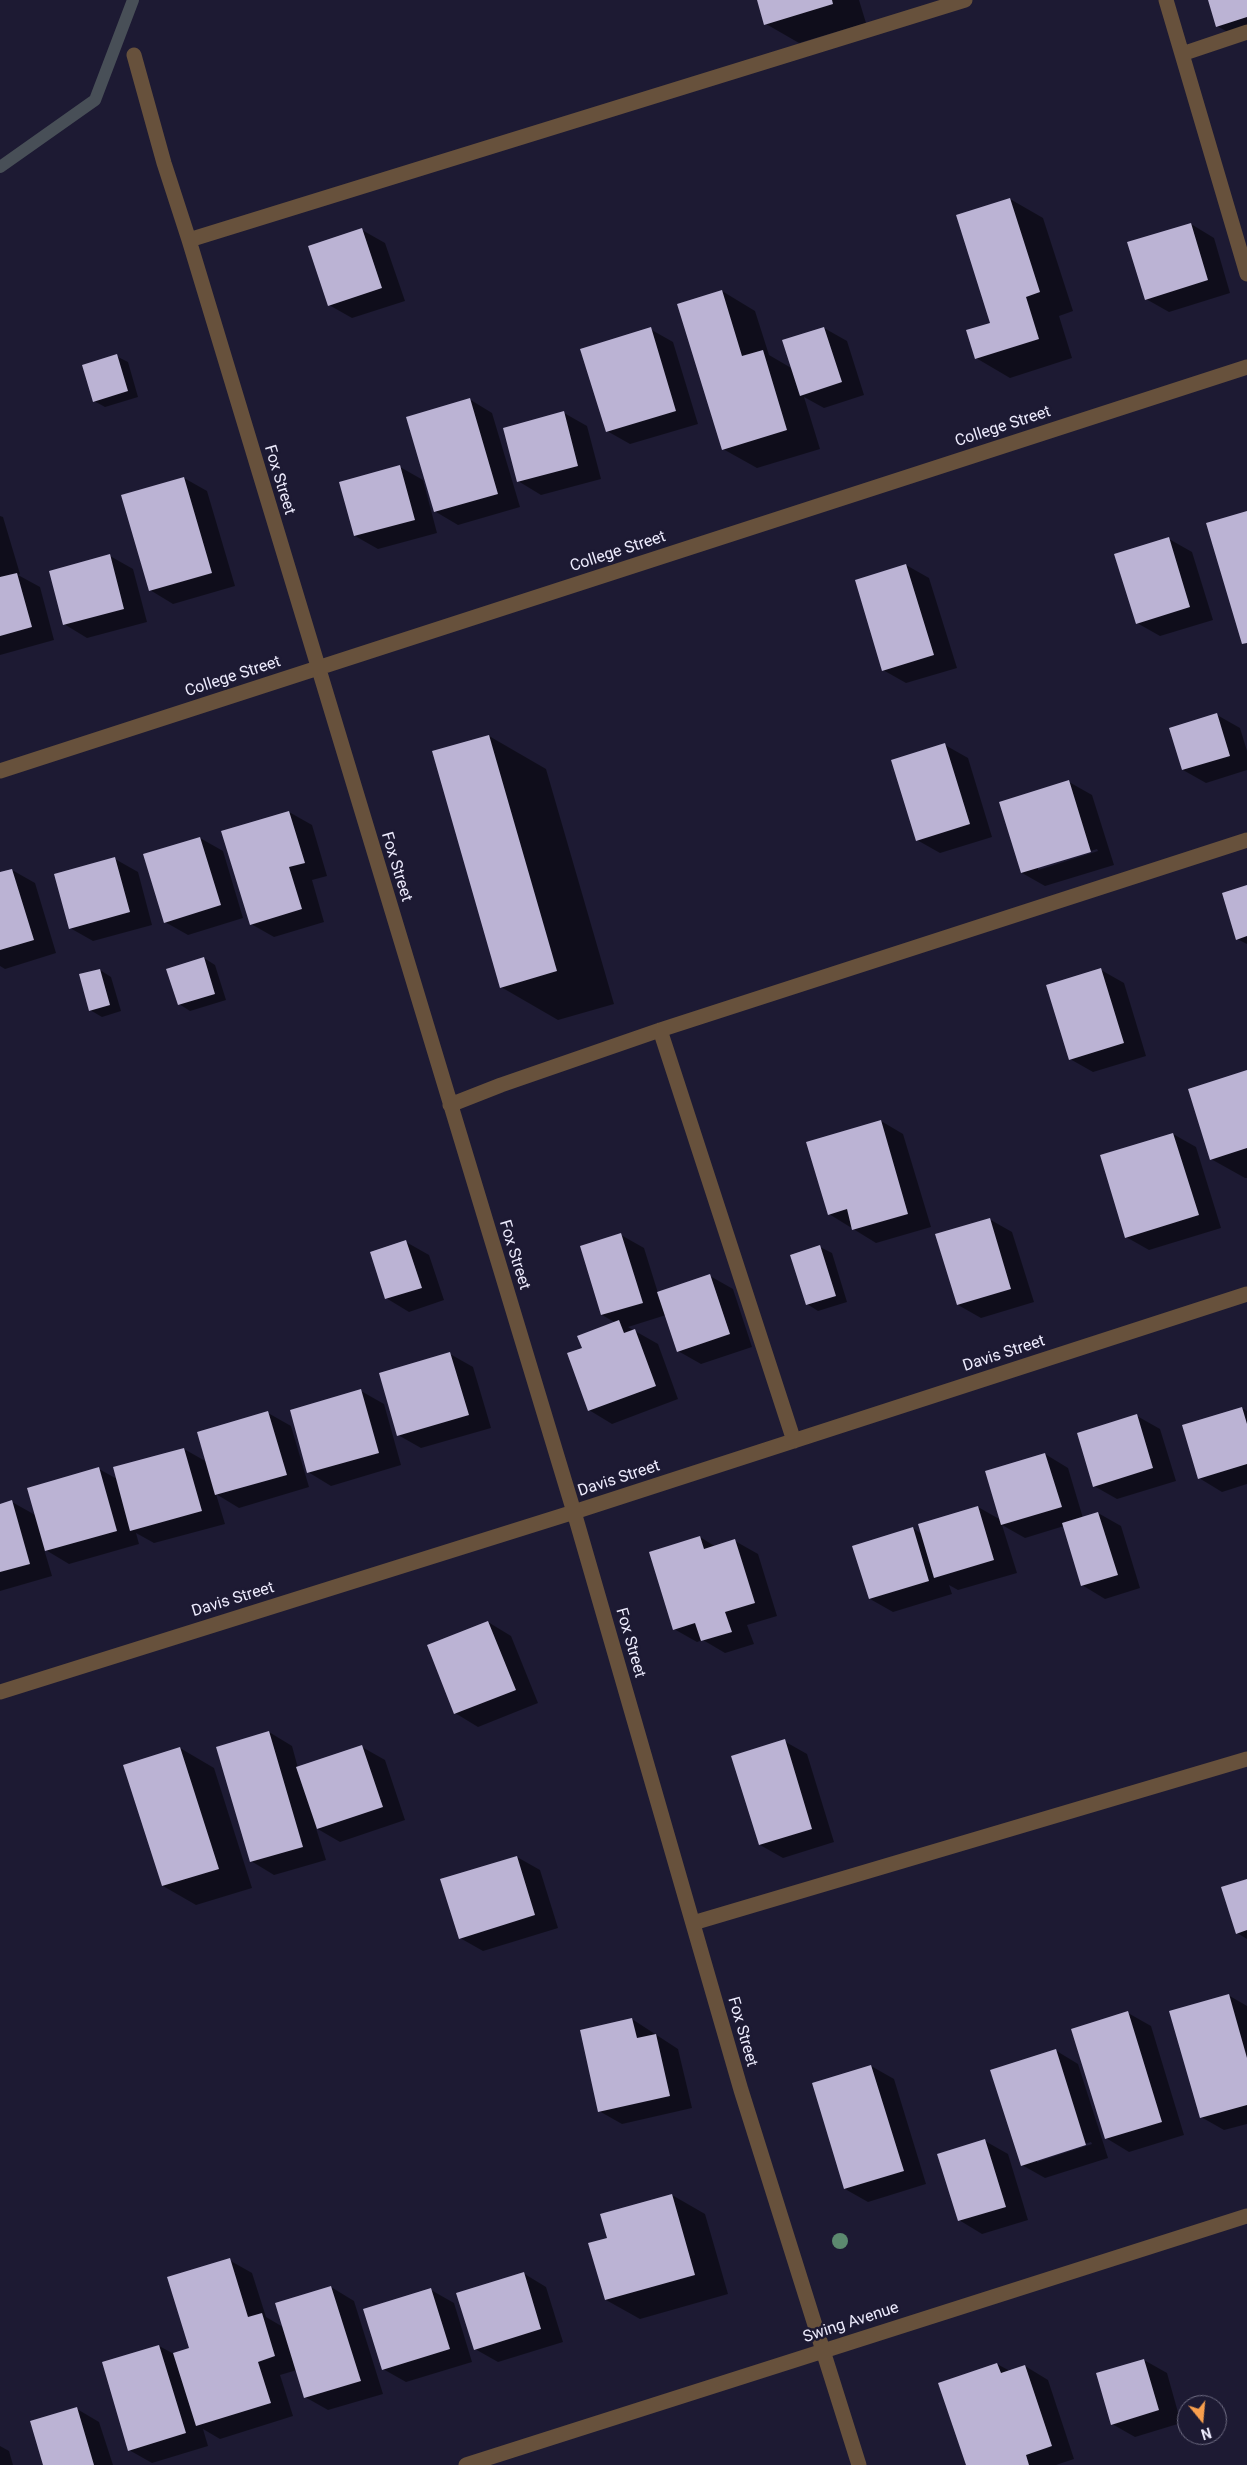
<!DOCTYPE html>
<style>
body{margin:0}
#map{position:relative;width:1247px;height:2465px;overflow:hidden;background:#1d1a33;font-family:Roboto,sans-serif}
canvas{display:block}
.north{position:absolute;left:1177px;top:2395px;width:50px;height:50px;box-sizing:border-box;background:#1d1a33;border:1px solid #706e84;border-radius:50%;rotate:163deg;font-size:14px;font-weight:700;line-height:20px;text-align:center;color:#edebfd}
.north::after{content:'';display:block;margin:auto;width:18px;height:22px;background:#f99f4d;clip-path:polygon(50% 0,100% 100%,50% 72%,0 100%)}
</style>
<div id="map">
<canvas width="1247" height="2465"></canvas>
<div class="north">N</div>
</div>
<script>
const context = document.querySelector('canvas').getContext('2d');
context.lineJoin = 'round';
function paint(path, color) { context.fillStyle = color; context.fill(path, 'evenodd'); }
const shape = rows => new Path2D(rows.map(r => 'M' + r).join(''));
function trace(path, color, width, dash) { context.strokeStyle = color; context.lineWidth = width; context.lineCap = dash ? 'butt' : 'round'; context.setLineDash(dash || []); context.stroke(path); }
function write(font, color, halo, rows, align = 'center') {
  context.font = font + ' Roboto,sans-serif'; context.lineWidth = 5; context.setLineDash([]); context.textBaseline = 'middle'; context.strokeStyle = halo; context.fillStyle = color; for (const [text, x, y, turn = 0] of rows) {
    context.save(); context.translate(x, y); context.rotate((+turn || 0) * Math.PI / 180); context.textAlign = isNaN(turn) ? turn : align; if (halo) context.strokeText(text, 0, 0); context.fillText(text, 0, 0); context.restore();
  }
}
paint(shape([
 [758,0,859,0,866,23,799,43,766,24],
 [1209,0,1247,0,1247,37,1240,39,1217,26],
 [1010,199,1043,218,1073,311,1059,316,1072,358,1010,378,976,358,992,324],
 [1191,224,1214,238,1230,293,1169,312,1146,299],
 [362,230,385,243,405,301,352,318,329,305],
 [722,291,755,311,769,355,793,369,824,328,847,341,864,395,824,408,804,397,820,449,757,468,723,449],
 [650,329,673,342,698,424,630,444,607,431],
 [116,356,128,362,138,397,105,407,94,401],
 [469,399,492,413,520,507,458,525,436,512,408,417],
 [564,413,587,426,601,479,541,495,518,481],
 [400,467,423,480,437,533,378,549,355,536],
 [184,478,207,491,235,586,173,604,150,590],
 [0,516,3,517,20,574,18,575,40,587,54,640,0,655],
 [1169,539,1192,552,1213,620,1160,636,1137,623],
 [110,556,133,569,147,622,87,638,64,624],
 [906,565,929,578,957,668,906,683,883,670],
 [1217,715,1240,728,1247,751,1247,770,1206,783,1183,770],
 [489,736,546,769,614,1004,558,1020,501,987],
 [945,745,968,758,992,837,940,853,917,840],
 [1069,782,1092,795,1114,865,1045,886,1022,873,1001,803],
 [1097,849,1098,851,1038,870,1038,867],
 [289,812,312,825,327,876,312,880,324,922,274,937,251,924],
 [200,838,223,851,243,918,188,935,165,922],
 [115,859,138,872,152,925,93,941,70,928],
 [12,870,35,883,56,953,5,969,0,966,0,874],
 [1247,886,1247,944,1237,939],
 [204,958,215,965,226,1000,190,1011,179,1004],
 [100,970,111,977,121,1011,102,1017,90,1010],
 [1101,970,1124,983,1146,1056,1093,1072,1070,1059],
 [1247,1072,1247,1178,1245,1178,1211,1159],
 [881,1121,903,1134,931,1227,876,1243,829,1214],
 [1173,1134,1196,1147,1221,1228,1149,1250,1126,1237],
 [989,1219,1012,1232,1034,1302,981,1318,958,1305],
 [621,1235,644,1248,658,1293,710,1276,733,1289,752,1347,701,1364,678,1351,666,1315,628,1327,658,1344,678,1399,612,1424,589,1410,583,1349,616,1323,602,1315],
 [406,1242,429,1255,444,1300,409,1312,386,1298],
 [820,1247,832,1253,847,1302,818,1311,807,1304],
 [450,1354,473,1367,491,1428,421,1448,398,1435],
 [361,1391,384,1404,401,1465,331,1486,308,1472],
 [1242,1408,1247,1411,1247,1484,1222,1492,1199,1478],
 [268,1413,291,1426,309,1487,239,1508,216,1494,225,1524,154,1543,136,1533,139,1544,69,1564,44,1549,52,1576,0,1591,0,1505,12,1502,37,1516,99,1469,117,1479,184,1449,207,1462],
 [1137,1416,1160,1429,1176,1481,1117,1499,1094,1486],
 [1045,1454,1068,1468,1083,1518,1098,1513,1121,1526,1140,1588,1105,1599,1082,1585,1064,1526,1025,1538,1002,1525,1017,1573,958,1590,949,1585,952,1594,893,1612,870,1599,913,1528,922,1534,978,1507,1001,1520],
 [700,1537,716,1547,735,1541,758,1554,777,1616,747,1625,754,1644,725,1653,703,1640,697,1642,674,1629],
 [488,1622,511,1636,538,1703,478,1727,455,1713],
 [269,1732,292,1746,298,1768,362,1747,385,1760,405,1820,340,1842,316,1828,326,1860,274,1875,251,1861],
 [784,1741,807,1754,834,1842,783,1858,760,1845],
 [180,1748,214,1768,252,1888,196,1905,163,1886],
 [517,1857,540,1870,558,1928,483,1951,460,1938],
 [1247,1880,1247,1939,1237,1933],
 [1228,1995,1247,2006,1247,2124,1224,2130,1201,2117],
 [1128,2013,1151,2026,1184,2135,1129,2152,1106,2138],
 [632,2019,678,2049,692,2108,622,2124,599,2111],
 [1055,2050,1078,2064,1108,2158,1045,2178,1022,2165],
 [1091,2142,1092,2144,1037,2162,1037,2159],
 [871,2066,894,2079,926,2184,868,2202,845,2189],
 [985,2141,1008,2154,1028,2220,982,2234,959,2220],
 [672,2195,705,2214,728,2294,640,2319,606,2300,608,2239],
 [229,2260,252,2273,266,2317,283,2327,331,2287,354,2301,383,2394,328,2410,305,2397,297,2370,280,2375,293,2416,220,2439,203,2429,208,2446,152,2463,129,2450,159,2346,174,2354,191,2349],
 [523,2273,546,2287,563,2342,498,2362,475,2349],
 [431,2290,454,2303,472,2362,406,2382,383,2369],
 [1144,2360,1167,2373,1181,2423,1135,2437,1112,2424],
 [997,2364,1010,2371,1025,2366,1048,2380,1074,2459,1056,2465,967,2465],
 [77,2409,99,2422,113,2465,45,2465],
 [0,2446,9,2451,13,2465,0,2465]
]), '#0007');
trace(shape([
 [0,167,95,100,133,0]
]), '#484f57', 12);
paint(shape([
 [757,0,832,0,833,4,764,25],
 [1208,0,1247,0,1247,17,1216,27],
 [1010,198,1040,292,1026,297,1039,339,975,359,966,330,990,323,956,215],
 [1191,223,1208,280,1145,300,1127,242],
 [362,228,382,288,328,306,308,246],
 [722,290,742,356,763,350,787,430,722,450,677,304],
 [651,327,676,411,606,432,580,349],
 [824,327,842,382,800,396,782,340],
 [117,354,128,391,93,402,82,365],
 [470,398,498,494,434,512,406,417],
 [564,411,578,466,517,482,503,428],
 [400,465,415,520,354,536,339,482],
 [184,477,212,573,149,591,121,495],
 [1247,511,1247,643,1242,644,1206,523],
 [1169,537,1190,607,1136,624,1114,554],
 [110,554,124,609,63,625,49,571],
 [906,564,934,655,882,671,855,580],
 [17,573,32,627,0,636,0,577],
 [1217,713,1230,756,1182,770,1169,728],
 [489,735,557,971,500,988,432,751],
 [945,743,970,824,916,841,891,760],
 [1069,780,1091,852,1021,873,999,802],
 [289,811,305,863,289,867,302,909,250,925,221,831],
 [200,837,221,905,164,923,143,854],
 [115,857,130,912,69,929,54,874],
 [12,869,34,940,0,950,0,872],
 [1247,885,1247,936,1236,940,1222,893],
 [204,957,215,994,178,1005,166,969],
 [1101,968,1124,1043,1069,1060,1046,985],
 [100,969,110,1005,89,1011,79,974],
 [1247,1070,1247,1148,1210,1160,1188,1089],
 [881,1120,908,1214,852,1230,847,1209,828,1215,806,1142],
 [1173,1133,1199,1215,1125,1238,1100,1155],
 [990,1218,1011,1289,957,1305,935,1234],
 [621,1233,643,1303,601,1315,580,1246],
 [406,1240,422,1288,385,1299,370,1252],
 [820,1245,836,1296,806,1305,790,1255],
 [710,1274,730,1334,677,1352,657,1292],
 [619,1320,624,1333,635,1329,656,1386,588,1411,567,1353,582,1348,577,1336],
 [450,1352,469,1415,397,1436,379,1373],
 [361,1389,379,1453,307,1473,290,1410],
 [1242,1407,1247,1424,1247,1464,1198,1479,1182,1425],
 [268,1411,287,1475,215,1495,197,1432],
 [1137,1414,1153,1468,1093,1487,1077,1433],
 [184,1448,202,1511,130,1531,113,1467],
 [1045,1453,1062,1507,1001,1525,985,1471],
 [99,1467,117,1531,45,1551,27,1488],
 [12,1500,30,1564,0,1572,0,1504],
 [978,1506,994,1560,934,1578,918,1524],
 [1098,1512,1118,1575,1081,1586,1062,1523],
 [913,1527,929,1581,869,1599,852,1546],
 [700,1536,704,1549,735,1539,755,1603,725,1612,732,1632,701,1641,695,1623,673,1630,649,1552],
 [488,1621,516,1690,454,1714,427,1645],
 [269,1731,303,1847,250,1862,216,1747],
 [785,1739,812,1829,759,1845,731,1756],
 [362,1745,383,1807,317,1829,296,1767],
 [180,1747,219,1869,162,1886,123,1765],
 [517,1856,535,1915,459,1939,440,1879],
 [1247,1879,1247,1930,1236,1934,1221,1887],
 [1229,1994,1247,2058,1247,2105,1200,2118,1169,2011],
 [1128,2011,1162,2122,1105,2139,1071,2029],
 [632,2018,637,2038,656,2034,670,2096,598,2112,580,2030],
 [1056,2049,1086,2145,1021,2166,990,2070],
 [871,2065,904,2171,844,2189,812,2083],
 [985,2139,1006,2207,958,2221,937,2154],
 [672,2194,695,2275,605,2300,588,2243,607,2238,600,2214],
 [230,2258,248,2317,262,2313,275,2356,258,2362,271,2403,196,2426,173,2353,189,2348,167,2277],
 [524,2272,541,2329,474,2350,456,2293],
 [331,2286,361,2381,304,2398,275,2303],
 [431,2288,450,2349,382,2370,363,2309],
 [159,2345,186,2433,128,2451,102,2362],
 [1144,2359,1159,2410,1111,2425,1096,2373],
 [997,2363,1001,2373,1025,2365,1052,2446,1026,2455,1029,2465,966,2465,938,2383],
 [77,2407,94,2465,43,2465,30,2421]
]), '#bbb3d4');
trace(shape([
 [1166,0,1247,274],
 [1182,54,1247,32],
 [134,55,164,163,189,240,574,1512,741,2090,859,2465],
 [189,240,965,0],
 [0,771,1247,367],
 [660,1030,794,1441],
 [450,1105,501,1085,660,1030,1247,840],
 [0,1692,574,1512,1247,1294],
 [693,1923,1247,1759],
 [466,2465,1247,2216]
]), '#67513c', 15);
context.fillStyle = '#5c896f';
for (const [x, y] of [
 [840,2241]
]) { context.beginPath(); context.arc(x, y, 8, 0, 2 * Math.PI); context.fill(); }
write('16px', '#edebfd', '#1d1a33', [
 ["College Street",1003,427,-18],
 ["Fox Street",279,480,73],
 ["College Street",618,552,-18],
 ["College Street",233,677,-18],
 ["Fox Street",396,867,73],
 ["Fox Street",514,1255,73],
 ["Davis Street",1004,1354,-18],
 ["Davis Street",619,1479,-18],
 ["Davis Street",233,1600,-17],
 ["Fox Street",630,1643,74],
 ["Fox Street",742,2032,74],
 ["Swing Avenue",851,2323,-18]
]);
</script>
